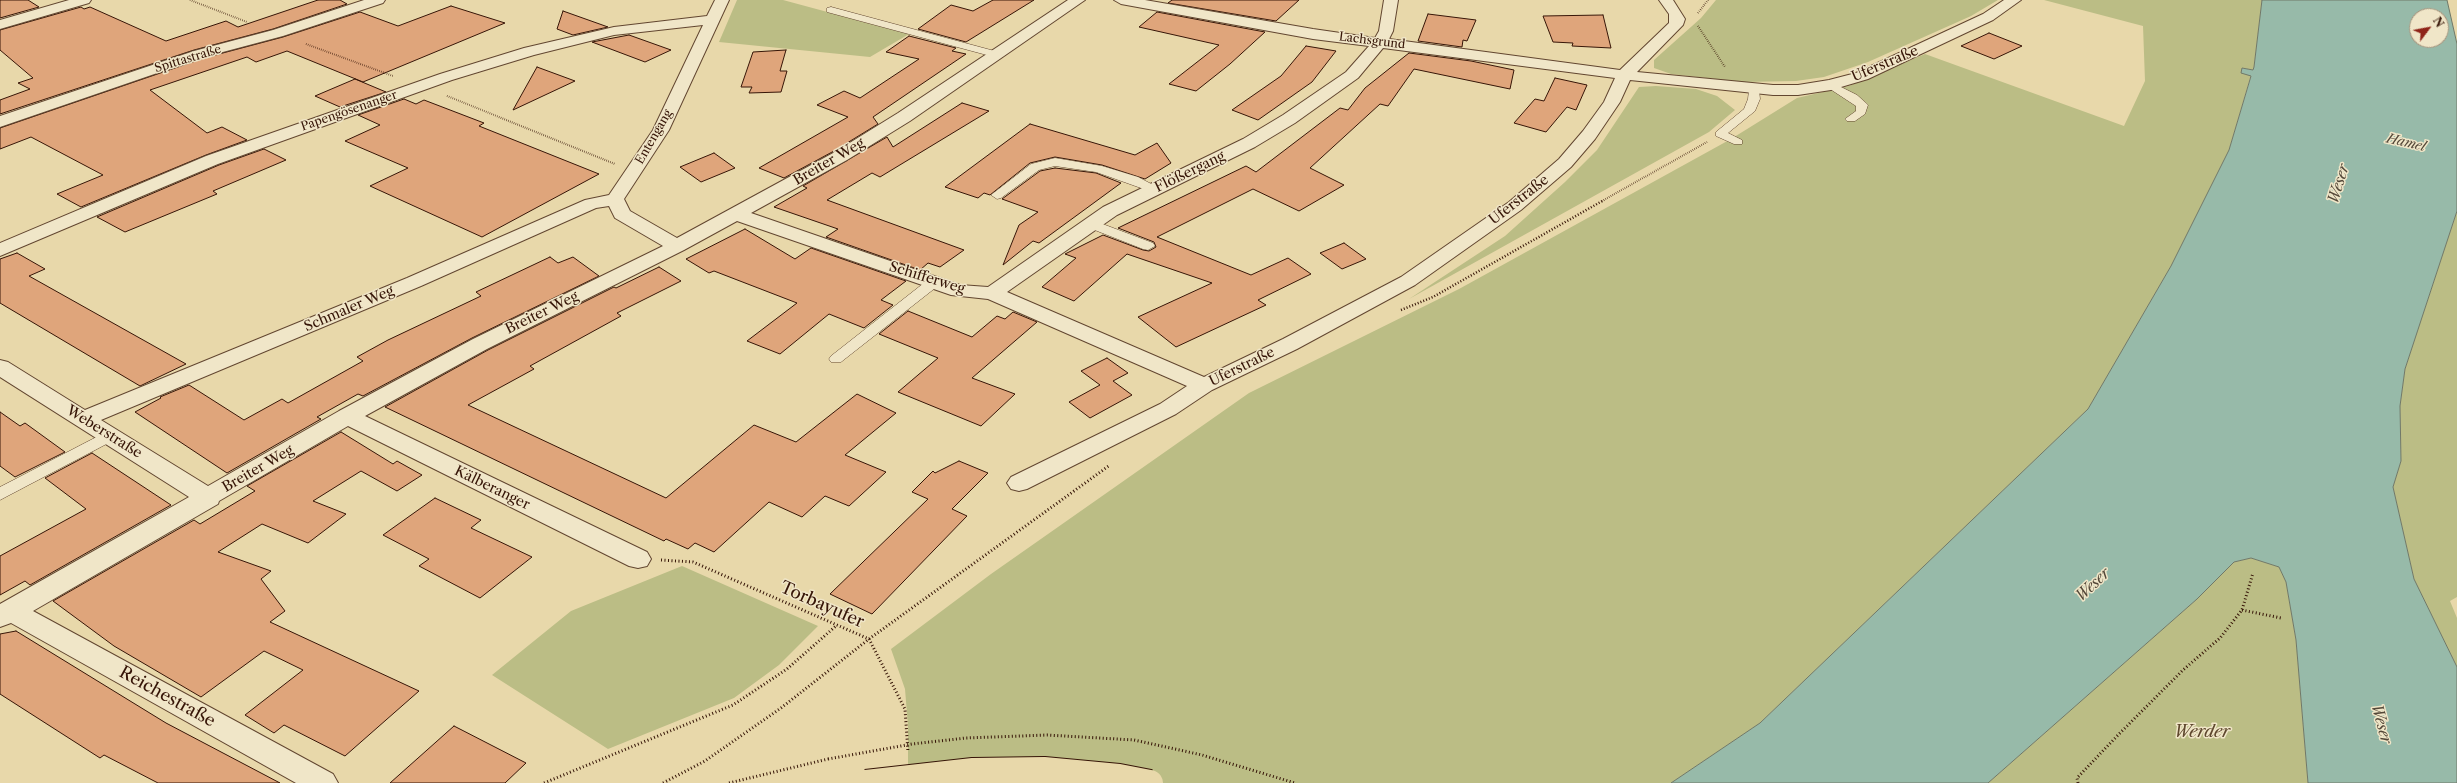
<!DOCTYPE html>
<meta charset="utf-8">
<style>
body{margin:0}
#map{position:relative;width:2457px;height:783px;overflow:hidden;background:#e8d8aa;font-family:"Libre Caslon Text",serif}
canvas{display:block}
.north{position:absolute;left:2409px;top:8px;width:40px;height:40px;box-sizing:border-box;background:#f0e6c8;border:1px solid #a6927b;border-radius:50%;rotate:58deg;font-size:11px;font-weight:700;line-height:16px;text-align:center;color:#361507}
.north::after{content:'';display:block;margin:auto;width:14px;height:18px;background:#8f2418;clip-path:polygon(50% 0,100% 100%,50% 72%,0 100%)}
</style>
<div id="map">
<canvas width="2457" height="783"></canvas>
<div class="north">N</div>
</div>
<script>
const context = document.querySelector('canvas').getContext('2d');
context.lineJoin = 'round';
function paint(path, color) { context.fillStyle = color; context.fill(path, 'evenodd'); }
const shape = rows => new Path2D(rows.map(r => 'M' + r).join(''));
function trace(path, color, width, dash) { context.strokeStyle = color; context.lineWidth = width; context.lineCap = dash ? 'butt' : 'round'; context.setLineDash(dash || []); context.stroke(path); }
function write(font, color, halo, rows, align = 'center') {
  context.font = font + ' "Libre Caslon Text",serif'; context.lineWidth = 3; context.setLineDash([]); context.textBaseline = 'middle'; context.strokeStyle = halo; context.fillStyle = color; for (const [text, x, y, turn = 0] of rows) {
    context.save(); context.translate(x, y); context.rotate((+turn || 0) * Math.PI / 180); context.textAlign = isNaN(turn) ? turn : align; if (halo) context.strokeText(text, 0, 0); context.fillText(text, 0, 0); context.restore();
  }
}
paint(shape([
 [737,0,783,0,909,34,870,57,719,42],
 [1716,0,1998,0,1971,16,1868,62,1824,77,1796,81,1742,82,1671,74,1654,68,1654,60,1701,18],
 [2044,0,2262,0,2254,67,2253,70,2242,68,2251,75,2229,150,2171,266,2088,409,1760,723,1671,783,894,783,908,765,908,726,905,689,891,649,991,574,1249,393,1459,289,1731,139,1797,98,1849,86,1925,54,2124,126,2145,81,2143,26],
 [1656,86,1696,89,1717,96,1735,110,1709,132,1409,299,1505,236,1565,182,1597,150,1639,87],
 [2457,211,2457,597,2450,601,2457,618,2457,667,2414,579,2393,487,2401,461,2400,406,2405,369],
 [2251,558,2279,567,2286,582,2296,640,2308,783,1988,783,2197,599,2234,562],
 [682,566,818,626,779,665,734,698,608,749,492,675,571,611]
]), '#bbbd85');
const water = shape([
 [2262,0,2447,0,2457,44,2457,211,2405,369,2400,406,2401,461,2393,487,2414,579,2457,667,2457,783,2308,783,2296,640,2286,582,2279,567,2251,558,2234,562,2197,599,1988,783,1671,783,1760,723,2088,409,2171,266,2229,150,2251,76,2241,73,2242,68,2253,70,2254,67,2262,0],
 [2417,16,2441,16,2441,40,2417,40,2417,16]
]);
paint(water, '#97baa9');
trace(water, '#707868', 1);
const building = shape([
 [0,0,28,0,39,7,0,18,0,0],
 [318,0,340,0,347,4,273,29,194,50,0,114,0,100,30,89,18,83,33,78,0,50,0,30,81,7,84,9,90,7,166,41,226,21,238,27,318,0],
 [993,0,1034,0,966,42,918,29,951,5,973,11,993,0],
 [1172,0,1299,0,1276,21,1168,3,1172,0],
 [451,6,505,23,363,82,287,51,256,62,247,57,150,90,207,133,222,127,247,140,206,155,81,207,57,194,103,175,31,137,0,149,0,128,204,58,283,37,360,12,398,26,451,6],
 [563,11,608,27,573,35,557,29,563,11],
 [1157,12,1265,32,1230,64,1196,91,1169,84,1219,45,1139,27,1157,12],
 [1428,14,1476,20,1467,41,1463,40,1462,47,1418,41,1428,14],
 [1603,15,1611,48,1572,46,1573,43,1553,42,1543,16,1603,15],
 [1989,33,2022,46,1994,59,1961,46,1989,33],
 [629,35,671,50,645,62,592,42,629,35],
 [909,36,956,48,952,51,966,54,873,117,878,124,834,151,784,178,759,168,848,117,817,105,844,91,860,98,919,59,886,52,909,36],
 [1306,46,1336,51,1312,82,1258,120,1232,110,1281,76,1306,46],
 [786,50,780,71,787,71,781,92,749,93,752,87,741,87,753,52,786,50],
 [1409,53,1471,61,1514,70,1510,89,1414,69,1388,106,1380,104,1310,168,1344,185,1299,211,1253,189,1157,237,1251,275,1288,258,1311,274,1258,300,1266,305,1176,347,1138,317,1212,283,1127,254,1074,301,1042,287,1076,258,1065,254,1103,235,1143,250,1149,251,1156,247,1154,242,1118,228,1246,166,1256,172,1340,108,1348,110,1365,88,1409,53],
 [537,67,575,81,513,110,537,67],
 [1555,78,1587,85,1576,110,1567,107,1546,132,1514,123,1535,99,1544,101,1555,78],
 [355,79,386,92,340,107,315,96,355,79],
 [404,99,416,104,424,100,484,123,479,126,599,174,482,237,370,186,408,168,345,141,380,125,358,115,404,99],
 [962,103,989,111,880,177,872,173,827,200,964,250,940,267,928,263,920,270,826,237,838,229,774,207,807,188,803,186,887,137,893,147,962,103],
 [1030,124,1135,155,1157,143,1171,163,1145,179,1102,165,1055,157,1030,163,990,195,984,193,978,198,945,187,1030,124],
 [264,149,286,160,213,191,217,194,125,232,97,217,219,165,264,149],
 [714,153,735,168,701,182,680,167,714,153],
 [1055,168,1096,173,1121,183,1039,243,1033,241,1003,265,1019,225,1038,212,1002,199,1040,171,1055,168],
 [745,229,795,259,811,248,906,281,881,300,893,305,864,328,829,314,780,354,747,341,797,303,714,271,709,273,686,259,745,229],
 [1344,243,1366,259,1342,269,1320,253,1344,243],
 [17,253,45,269,29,276,186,364,140,386,0,303,0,259,17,253],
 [550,257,558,263,573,257,599,276,472,338,363,396,358,394,317,417,321,419,227,473,135,412,161,398,160,397,189,385,244,420,282,399,288,403,363,361,357,357,388,340,481,296,476,292,550,257],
 [659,267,681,281,617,313,621,316,530,366,534,369,468,405,666,498,754,425,796,442,857,394,896,413,845,455,886,472,849,506,825,496,802,517,769,502,714,552,695,543,688,549,666,539,664,541,385,407,488,350,614,287,616,288,659,267],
 [908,311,972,337,997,316,1005,319,1013,312,1037,322,972,378,1015,394,981,426,898,392,938,358,879,334,908,311],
 [1107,358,1128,373,1113,381,1132,395,1090,418,1069,402,1100,385,1081,371,1107,358],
 [0,412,20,426,25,423,65,452,15,477,0,466,0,412],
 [341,432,393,464,397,461,422,475,397,491,361,471,313,501,346,514,308,543,262,524,218,552,271,571,261,579,285,611,270,622,419,691,345,756,284,725,274,733,245,715,303,670,264,651,201,697,114,646,53,601,194,520,200,524,255,491,247,486,341,432],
 [92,453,171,505,30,585,25,581,0,595,0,556,86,509,45,478,92,453],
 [959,461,988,473,952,509,967,516,872,614,830,594,928,499,912,492,933,471,935,473,959,461],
 [435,498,481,520,471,528,532,557,480,598,419,566,429,559,383,535,435,498],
 [16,631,166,723,280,783,158,783,104,755,100,758,0,694,0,634,16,631],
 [454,726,526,763,505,783,390,783,454,726]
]);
paint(building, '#dfa57b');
trace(building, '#361507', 1);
const lane = shape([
 [831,7,1002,53,1003,55,998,58,827,12,827,8,831,7],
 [1831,82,1857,95,1866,103,1868,105,1865,114,1855,121,1847,121,1845,119,1856,111,1856,106,1827,87,1827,83,1831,82],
 [1754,87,1759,90,1760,99,1755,111,1728,133,1742,140,1742,144,1734,144,1716,136,1716,132,1744,109,1748,99,1749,90,1754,87],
 [1055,158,1102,166,1138,177,1161,189,1155,193,1096,172,1055,166,1039,170,1001,198,997,199,991,195,1031,164,1055,158],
 [1092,220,1153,243,1155,246,1148,250,1143,249,1087,227,1086,224,1092,220],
 [934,278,941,282,939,285,841,362,831,362,829,359,831,356,929,279,934,278],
 [110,430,116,431,118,435,116,439,0,500,0,487,110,430]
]);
const street = shape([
 [69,0,91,0,89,3,0,29,0,20,69,0],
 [364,0,385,0,383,3,283,36,204,57,0,127,0,116,194,51,273,30,364,0],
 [715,0,729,0,669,130,624,199,630,211,677,238,835,152,898,113,1068,0,1085,0,910,121,847,160,751,213,960,285,988,287,1103,207,1243,139,1283,115,1346,72,1369,46,1313,39,1121,4,1114,0,1145,0,1313,29,1375,38,1379,31,1384,0,1398,0,1393,31,1389,39,1620,70,1669,23,1669,14,1659,0,1673,0,1685,19,1683,25,1637,72,1773,85,1798,85,1829,80,1856,73,1983,14,2004,0,2021,0,1993,20,1868,79,1831,90,1798,95,1773,95,1630,80,1620,102,1595,139,1571,167,1521,210,1415,285,1297,349,1212,390,1176,414,1027,489,1019,491,1011,489,1007,483,1011,477,1160,404,1187,386,988,299,951,295,737,221,684,250,487,349,365,416,647,552,651,559,647,566,638,568,629,566,348,426,219,501,218,504,33,611,333,774,338,783,296,783,11,623,0,627,0,604,189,497,0,377,0,360,8,362,85,410,407,278,585,200,609,195,653,130,703,25,614,35,534,55,452,80,218,164,0,256,0,243,206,156,440,74,524,48,614,27,707,16,715,0],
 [1383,48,1615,78,1604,102,1583,131,1559,159,1509,202,1401,277,1283,339,1204,377,1007,292,1117,215,1255,147,1295,123,1358,78,1383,48],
 [609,206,615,218,663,246,473,339,339,411,208,486,101,420,421,286,596,208,609,206]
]);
trace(lane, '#624630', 1);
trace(street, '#624630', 2);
trace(shape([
 [190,0,247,22],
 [1698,13,1708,0],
 [1698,26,1725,67],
 [306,44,393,76],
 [447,96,615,164],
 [1602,201,1707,142]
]), '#361507', 2, [0.5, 1.5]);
trace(shape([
 [1401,310,1433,297,1604,200]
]), '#361507', 2.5, [1, 2]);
trace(shape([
 [661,560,693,562,869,639,905,709,908,752],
 [2242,610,2281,618],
 [544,783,733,705,787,669,837,625],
 [663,783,705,761,781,708,869,639,1110,465],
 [729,783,828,759],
 [2078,783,2077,778,2119,734,2183,670,2220,638,2242,610,2253,573]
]), '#361507', 3, [1, 2.5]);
paint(lane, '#f0e6c8');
paint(street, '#f0e6c8');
const primaryBridge = shape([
 [866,783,973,771,1044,770,1119,777,1150,783]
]);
trace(primaryBridge, '#361507', 28, []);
trace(shape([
 [828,759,912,744,966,738,1047,735,1134,740,1202,755,1295,783]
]), '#361507', 3, [1, 2.5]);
trace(primaryBridge, '#e8d8aa', 26);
write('12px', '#361507', '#f0e6c8', [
 ["Lachsgrund",1372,41,7],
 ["Spittastraße",188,59,-17],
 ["Papengösenanger",349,111,-19],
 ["Entengang",654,137,-60]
]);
write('italic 13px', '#534738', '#f0e6c8', [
 ["Hamel",2406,143,13]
]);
write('14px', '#361507', '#f0e6c8', [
 ["Uferstraße",1885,64,-23],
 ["Breiter Weg",829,162,-30],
 ["Flößergang",1190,172,-26],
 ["Uferstraße",1519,200,-38],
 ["Schifferweg",927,278,17],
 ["Schmaler Weg",349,309,-23],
 ["Breiter Weg",542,313,-26],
 ["Uferstraße",1242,367,-26],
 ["Weberstraße",104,432,32],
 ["Breiter Weg",258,469,-30],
 ["Kälberanger",492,488,26]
]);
write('italic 15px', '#534738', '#f0e6c8', [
 ["Weser",2339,184,-73],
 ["Weser",2093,585,-43],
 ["Weser",2381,724,75]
]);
write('17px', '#361507', '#f0e6c8', [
 ["Torbayufer",822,605,24],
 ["Reichestraße",167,697,29]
]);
write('italic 17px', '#5e472d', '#f0e6c8', [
 ["Werder",2202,732]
]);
</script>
